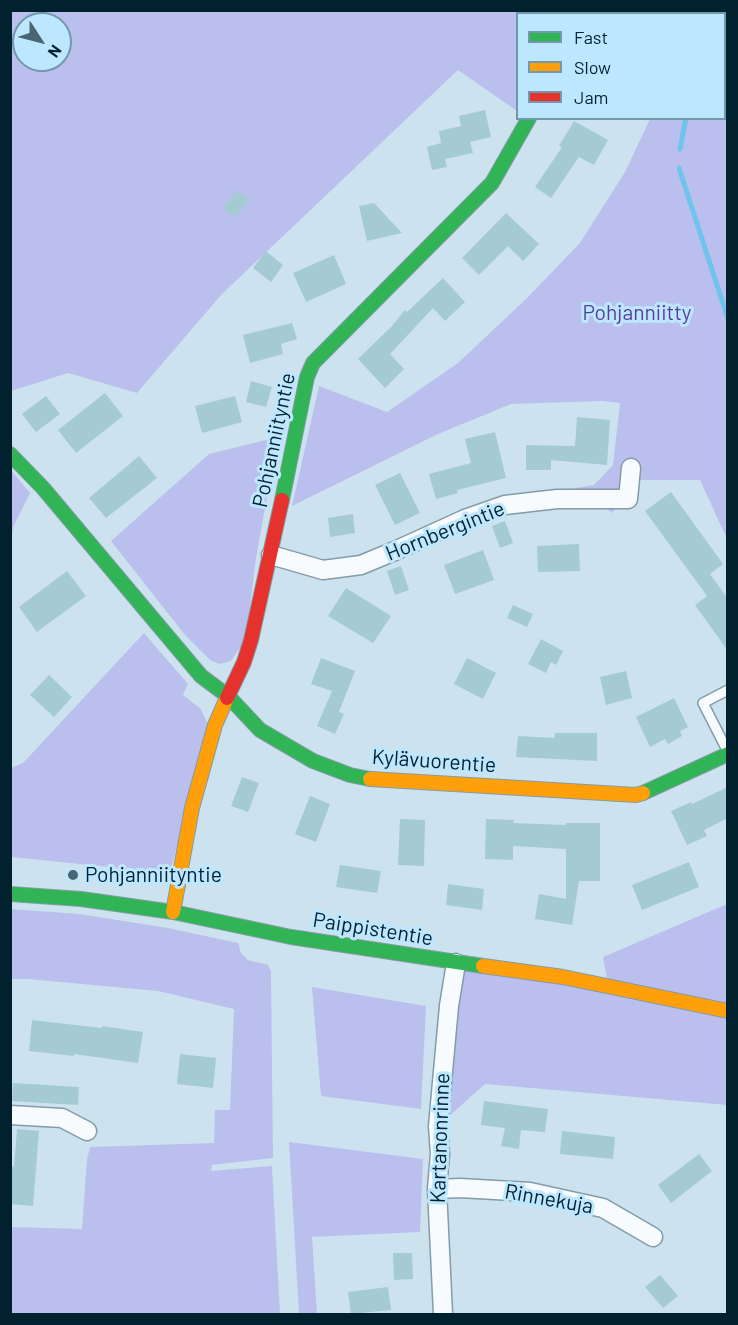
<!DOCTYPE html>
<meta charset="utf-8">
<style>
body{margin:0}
#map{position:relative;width:738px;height:1325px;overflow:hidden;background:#cce3ef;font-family:Barlow,sans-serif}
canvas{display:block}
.frame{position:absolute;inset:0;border:12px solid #02212f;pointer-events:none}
.legend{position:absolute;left:516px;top:12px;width:210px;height:108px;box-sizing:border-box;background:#bde7fe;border:2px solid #7298ab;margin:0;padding:8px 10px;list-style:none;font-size:18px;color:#02212f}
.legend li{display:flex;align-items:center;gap:12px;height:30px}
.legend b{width:30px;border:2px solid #7298ab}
.north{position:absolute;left:12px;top:12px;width:60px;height:60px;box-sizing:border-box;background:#bde7fe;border:2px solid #7298ab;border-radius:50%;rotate:126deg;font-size:16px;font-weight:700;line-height:24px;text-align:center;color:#02212f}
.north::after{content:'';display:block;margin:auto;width:21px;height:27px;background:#496572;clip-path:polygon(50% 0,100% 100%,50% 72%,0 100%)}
</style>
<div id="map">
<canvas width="738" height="1325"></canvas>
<div class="frame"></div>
<ul class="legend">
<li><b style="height:8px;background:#30b455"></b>Fast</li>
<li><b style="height:8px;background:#ff9f0a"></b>Slow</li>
<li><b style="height:8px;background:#e5322d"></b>Jam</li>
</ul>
<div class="north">N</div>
</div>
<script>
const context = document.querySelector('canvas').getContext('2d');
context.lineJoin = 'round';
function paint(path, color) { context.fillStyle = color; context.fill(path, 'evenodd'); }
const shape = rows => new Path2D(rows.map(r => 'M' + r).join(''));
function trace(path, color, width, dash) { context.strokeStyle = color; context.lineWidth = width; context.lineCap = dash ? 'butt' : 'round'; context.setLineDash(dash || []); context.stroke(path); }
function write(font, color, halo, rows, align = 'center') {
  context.font = font + ' Barlow,sans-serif'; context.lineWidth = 6; context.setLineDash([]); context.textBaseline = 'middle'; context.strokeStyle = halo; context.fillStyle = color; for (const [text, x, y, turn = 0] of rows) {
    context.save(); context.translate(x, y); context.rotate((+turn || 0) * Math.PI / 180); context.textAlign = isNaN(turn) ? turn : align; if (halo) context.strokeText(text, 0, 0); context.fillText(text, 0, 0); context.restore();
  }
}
paint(shape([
 [11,11,727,11,727,539,700,480,636,480,612,513,605,507,589,506,575,488,594,485,613,465,620,403,602,401,511,404,438,434,292,506,319,386,387,412,458,363,526,299,580,243,625,172,650,119,724,118,724,14,518,14,517,111,458,70,222,294,137,393,68,373,11,391],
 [24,24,60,24,60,60,24,60],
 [278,437,256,558,246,639,231,661,220,664,210,660,185,635,111,541,209,454],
 [11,470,30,493,14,525,11,538],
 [144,633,188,684,183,695,201,709,208,725,170,873,11,857,11,768,23,763],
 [727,904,727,1105,485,1084,438,1126,456,963,608,985,603,957],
 [10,909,79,914,168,928,238,943,241,953,248,960,268,965,271,972,273,1158,212,1165,211,1171,272,1166,280,1314,11,1314,11,1227,82,1229,87,1159,90,1147,214,1143,215,1110,230,1110,234,1009,158,991,28,979,11,979],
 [312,987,426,1006,421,1109,321,1096],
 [289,1142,423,1159,420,1232,312,1237,317,1314,299,1314]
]), '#bbbfed');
trace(shape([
 [688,14,688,10],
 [680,149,686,118],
 [679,168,728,319]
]), '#6fc4eb', 5);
paint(shape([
 [485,110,491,137,470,142,473,153,445,159,447,167,432,170,427,147,441,143,439,131,461,126,459,116],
 [574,121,608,140,594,165,579,157,551,198,535,187,562,147,559,146],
 [238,190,250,200,235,218,223,208],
 [374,203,402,233,367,241,359,206],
 [506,213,539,244,523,261,508,246,479,275,462,258],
 [266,251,283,265,271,282,253,268],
 [334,255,346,284,306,302,293,273],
 [443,278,465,302,445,321,433,308,390,354,404,369,385,388,358,359,392,326,405,310,407,312],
 [292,323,297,339,281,344,283,354,250,363,243,335],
 [251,381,272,387,266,407,246,402],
 [105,393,123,416,76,453,58,430],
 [46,396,60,414,36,432,22,414],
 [235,396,242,422,202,433,195,406],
 [577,417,610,420,607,465,551,460,551,470,526,470,526,445,575,446],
 [495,432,506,478,457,490,458,493,436,499,429,474,471,463,465,439],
 [139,456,157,478,106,518,89,498],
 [400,473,420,513,395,525,375,485],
 [671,492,723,564,710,574,728,599,728,651,695,605,707,596,645,511],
 [353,514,355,533,330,537,328,518],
 [505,521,513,543,500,548,492,526],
 [579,544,580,571,538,572,537,546],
 [483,550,494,580,455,594,444,565],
 [401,566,409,590,395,595,387,571],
 [67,571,86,596,37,632,19,607],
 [346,588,391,616,373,643,328,616],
 [513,605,533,614,527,627,507,618],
 [541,639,563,651,556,665,551,662,546,673,528,664],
 [321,658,355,671,339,712,344,714,335,734,317,726,332,691,311,684],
 [467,658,496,673,483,699,454,684],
 [626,671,632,698,606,705,600,677],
 [49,675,72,697,54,717,30,695],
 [674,698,688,727,680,731,682,736,668,744,665,739,650,747,636,717],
 [555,733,597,733,597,761,516,757,518,736,554,738],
 [242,777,259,783,248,812,231,806],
 [728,787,728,818,704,830,707,836,687,845,671,811,691,802,692,804],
 [310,796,330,804,316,842,295,834],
 [400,819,425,820,424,866,398,865],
 [486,819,514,820,513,823,566,825,566,823,600,823,600,881,579,881,572,925,535,919,539,894,566,899,566,849,513,846,513,860,485,859],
 [689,862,699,887,642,910,632,885],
 [340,865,381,871,377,893,336,887],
 [448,884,484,889,482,910,446,905],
 [32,1020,102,1028,102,1026,143,1032,138,1063,74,1054,74,1056,29,1051],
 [180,1054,216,1058,213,1088,177,1084],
 [13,1083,79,1087,78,1105,12,1101],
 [484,1101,548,1109,545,1132,521,1130,519,1149,501,1146,505,1128,481,1125],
 [17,1129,39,1131,33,1206,10,1204,12,1166,14,1167],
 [562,1131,615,1137,613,1159,560,1154],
 [699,1154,712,1171,671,1203,658,1185],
 [393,1253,412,1253,413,1279,394,1280],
 [660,1275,678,1296,663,1308,645,1287],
 [388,1287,391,1310,351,1314,348,1292]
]), '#a4cad4');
const lane = shape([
 [728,690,703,703,728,752]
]);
const street = shape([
 [271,555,323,570,361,565,397,550,465,519,505,505,557,499,628,499,631,468],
 [10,1115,62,1118,87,1131],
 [437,1189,460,1188,530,1192,603,1208,653,1237],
 [443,1314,437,1189,440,1154,438,1126,449,1006,456,963]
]);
const fast = shape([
 [10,454,43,488,201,676,229,697,260,730,313,761,350,775,370,779],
 [282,500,307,377,313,363,492,183,529,118],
 [643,793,728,754],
 [10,894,81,899,173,912,291,937,483,966]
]);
const slow = shape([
 [370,779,636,795,643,793],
 [173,912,192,808,215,725,227,698],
 [483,966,563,977,728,1011]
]);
const jam = shape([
 [227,698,244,662,251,640,282,500]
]);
trace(lane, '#839ca8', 12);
trace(street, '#839ca8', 21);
trace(fast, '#839ca8', 16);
trace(slow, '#839ca8', 16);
trace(jam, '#839ca8', 16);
trace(lane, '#f7fbfd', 9);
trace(street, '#f7fbfd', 18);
trace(fast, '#30b455', 14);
trace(slow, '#ff9f0a', 14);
trace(jam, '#e5322d', 14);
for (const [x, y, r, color] of [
 [73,875,6,"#496572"]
]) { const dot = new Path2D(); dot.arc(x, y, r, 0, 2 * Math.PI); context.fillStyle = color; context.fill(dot); trace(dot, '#bde7fe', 2); }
write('21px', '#583ea1', '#bde7fe', [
 ["Pohjanniitty",637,313]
]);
write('21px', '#02212f', '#bde7fe', [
 ["Pohjanniityntie",274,440,-78],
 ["Hornbergintie",445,531,-22],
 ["Kylävuorentie",434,761,4],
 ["Paippistentie",373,929,9],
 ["Kartanonrinne",440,1138,-88],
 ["Rinnekuja",549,1199,10]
]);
write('21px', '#02212f', '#bde7fe', [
 ["Pohjanniityntie",85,875]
], 'left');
</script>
